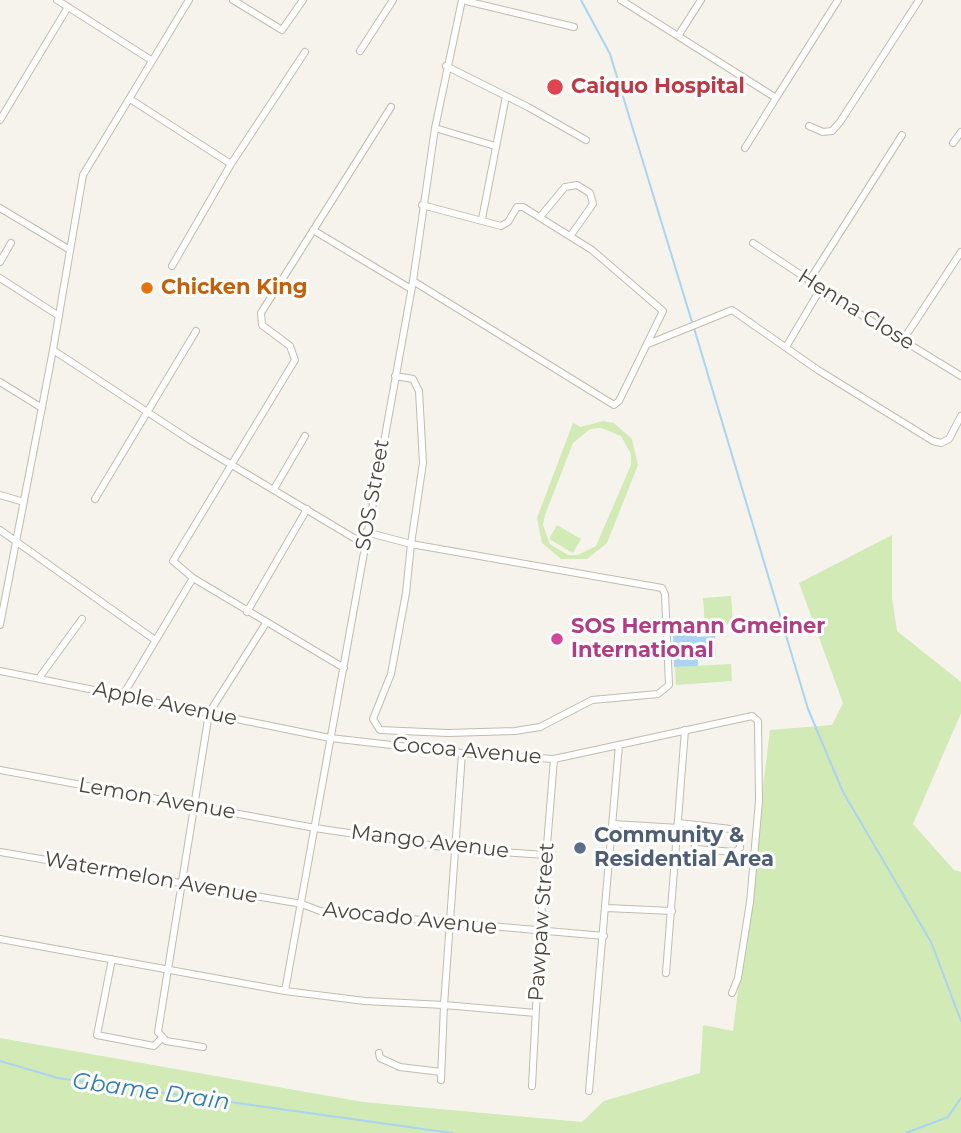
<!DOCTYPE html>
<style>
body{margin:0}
canvas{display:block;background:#f6f3ec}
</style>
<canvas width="961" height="1133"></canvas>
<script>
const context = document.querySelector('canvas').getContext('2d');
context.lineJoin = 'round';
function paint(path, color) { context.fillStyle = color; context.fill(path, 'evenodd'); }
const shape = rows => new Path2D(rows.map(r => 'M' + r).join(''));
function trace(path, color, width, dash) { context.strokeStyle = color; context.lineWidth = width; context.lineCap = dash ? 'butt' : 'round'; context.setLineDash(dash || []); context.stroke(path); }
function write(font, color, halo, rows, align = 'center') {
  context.font = font + ' Montserrat,sans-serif'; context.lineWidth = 6; context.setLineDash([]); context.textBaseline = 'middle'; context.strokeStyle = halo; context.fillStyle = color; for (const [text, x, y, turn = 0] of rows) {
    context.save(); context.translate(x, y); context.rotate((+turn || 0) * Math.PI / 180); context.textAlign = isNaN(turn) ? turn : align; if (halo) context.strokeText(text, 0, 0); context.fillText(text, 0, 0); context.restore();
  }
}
paint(shape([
 [603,421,614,423,632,439,638,465,607,543,587,559,561,559,542,543,537,518,573,423,581,427],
 [601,428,621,436,631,454,631,465,596,546,578,555,568,555,550,544,543,525,545,515,573,443,590,429],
 [557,525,581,539,573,553,549,539],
 [892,535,892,598,897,631,961,682,961,713,913,824,954,870,961,872,961,1133,0,1133,0,1038,363,1102,582,1122,604,1101,700,1073,703,1025,733,1031,770,730,832,725,843,703,799,583],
 [731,596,733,624,705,626,703,598],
 [731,664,732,681,676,685,675,667]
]), '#d2eab5');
paint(shape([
 [696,630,697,637,715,636,716,656,698,657,698,666,674,667,673,632]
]), '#a9d4f2');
trace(shape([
 [581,0,610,54,692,322],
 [694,328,808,709,843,792,931,942,961,1021],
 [0,1061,58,1078,452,1133],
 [906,1133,948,1117,961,1098]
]), '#a9d4f2', 2);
const street = shape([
 [57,0,151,60],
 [233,0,282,30,303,0],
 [462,0,574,27],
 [621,0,776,98,838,0],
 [678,36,701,0],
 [360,51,393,0],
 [446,66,528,107,586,140],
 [130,99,231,164,305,52],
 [0,120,68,7],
 [809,126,823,132,832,131,840,122,919,0],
 [435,128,495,146],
 [953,143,961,132],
 [745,148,776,98],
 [0,208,70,250],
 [540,217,565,187,577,185,590,193,593,204,571,235],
 [482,219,506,96],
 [313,230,411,289],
 [753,243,860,314,961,376],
 [0,262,11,243],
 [172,266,231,164],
 [0,278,59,316],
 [413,281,614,405,619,401,663,311,592,250,523,207,517,207,508,222,501,226,422,205],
 [809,281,902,135],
 [903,340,961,252],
 [648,344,732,310,818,370,933,441,941,443,949,439,961,416],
 [786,347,821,288],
 [53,350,190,440,364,544],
 [0,382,42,408],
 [274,489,305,436],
 [0,495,24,502],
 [95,499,196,331],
 [0,530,155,640],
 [366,532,411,544,423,463,419,391,413,379,395,376],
 [411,544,662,588,665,594,669,685,658,694,592,700,540,727,515,731,448,733,380,730,373,719,391,674,406,593,411,544],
 [247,612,307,509],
 [0,625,53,350,83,175,189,0],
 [344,668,193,578,173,561,295,360,290,346,262,325,261,313,391,107],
 [0,671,330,738,462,753,554,759,752,716,758,721,759,801,750,902,738,978,732,993],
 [39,678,82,619],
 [123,695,193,578],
 [0,770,315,828,456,849,546,855],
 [679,823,739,830,740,848,735,852,695,849,694,825],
 [613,824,679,828],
 [0,852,302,904,320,911,604,936],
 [607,908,672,911],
 [0,939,285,991,365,1001,444,1005,462,753],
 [112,959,97,1035,154,1046,161,1039],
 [666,973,685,730],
 [285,991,413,281,435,128,462,0],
 [203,1047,166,1041,158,1032,209,713,266,623],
 [379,1053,380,1058,400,1067,441,1072],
 [441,1080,444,1005,536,1013],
 [532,1086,540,931,554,759],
 [589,1091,619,745]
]);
trace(street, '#c2bbae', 8);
trace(street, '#fff', 6);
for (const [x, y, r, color] of [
 [555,87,9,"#e0444e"],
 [147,288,7,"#e8710a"],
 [557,639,7,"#d1479c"],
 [580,848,7,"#5c6f8a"]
]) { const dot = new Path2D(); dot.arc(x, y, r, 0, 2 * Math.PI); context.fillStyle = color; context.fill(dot); trace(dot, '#fff', 2.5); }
write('bold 21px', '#be3a42', '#fff', [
 ["Caiquo Hospital",571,87]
], 'left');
write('bold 21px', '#c56008', '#fff', [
 ["Chicken King",161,288]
], 'left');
write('21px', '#4b4439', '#fff', [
 ["Henna Close",856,310,32],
 ["SOS Street",373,495,-80],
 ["Apple Avenue",165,704,12],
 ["Cocoa Avenue",467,751,5],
 ["Lemon Avenue",157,799,10],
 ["Mango Avenue",430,842,7],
 ["Watermelon Avenue",151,878,10],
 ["Avocado Avenue",410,919,6],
 ["Pawpaw Street",542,922,-86]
]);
write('bold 21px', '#b23c85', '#fff', [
 ["SOS Hermann Gmeiner",571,627],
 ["International",571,651]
], 'left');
write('bold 21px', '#4e5e75', '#fff', [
 ["Community &",594,836],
 ["Residential Area",594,860]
], 'left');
write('italic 23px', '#2e7ab2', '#fff', [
 ["Gbame Drain",151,1092,8]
]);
</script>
